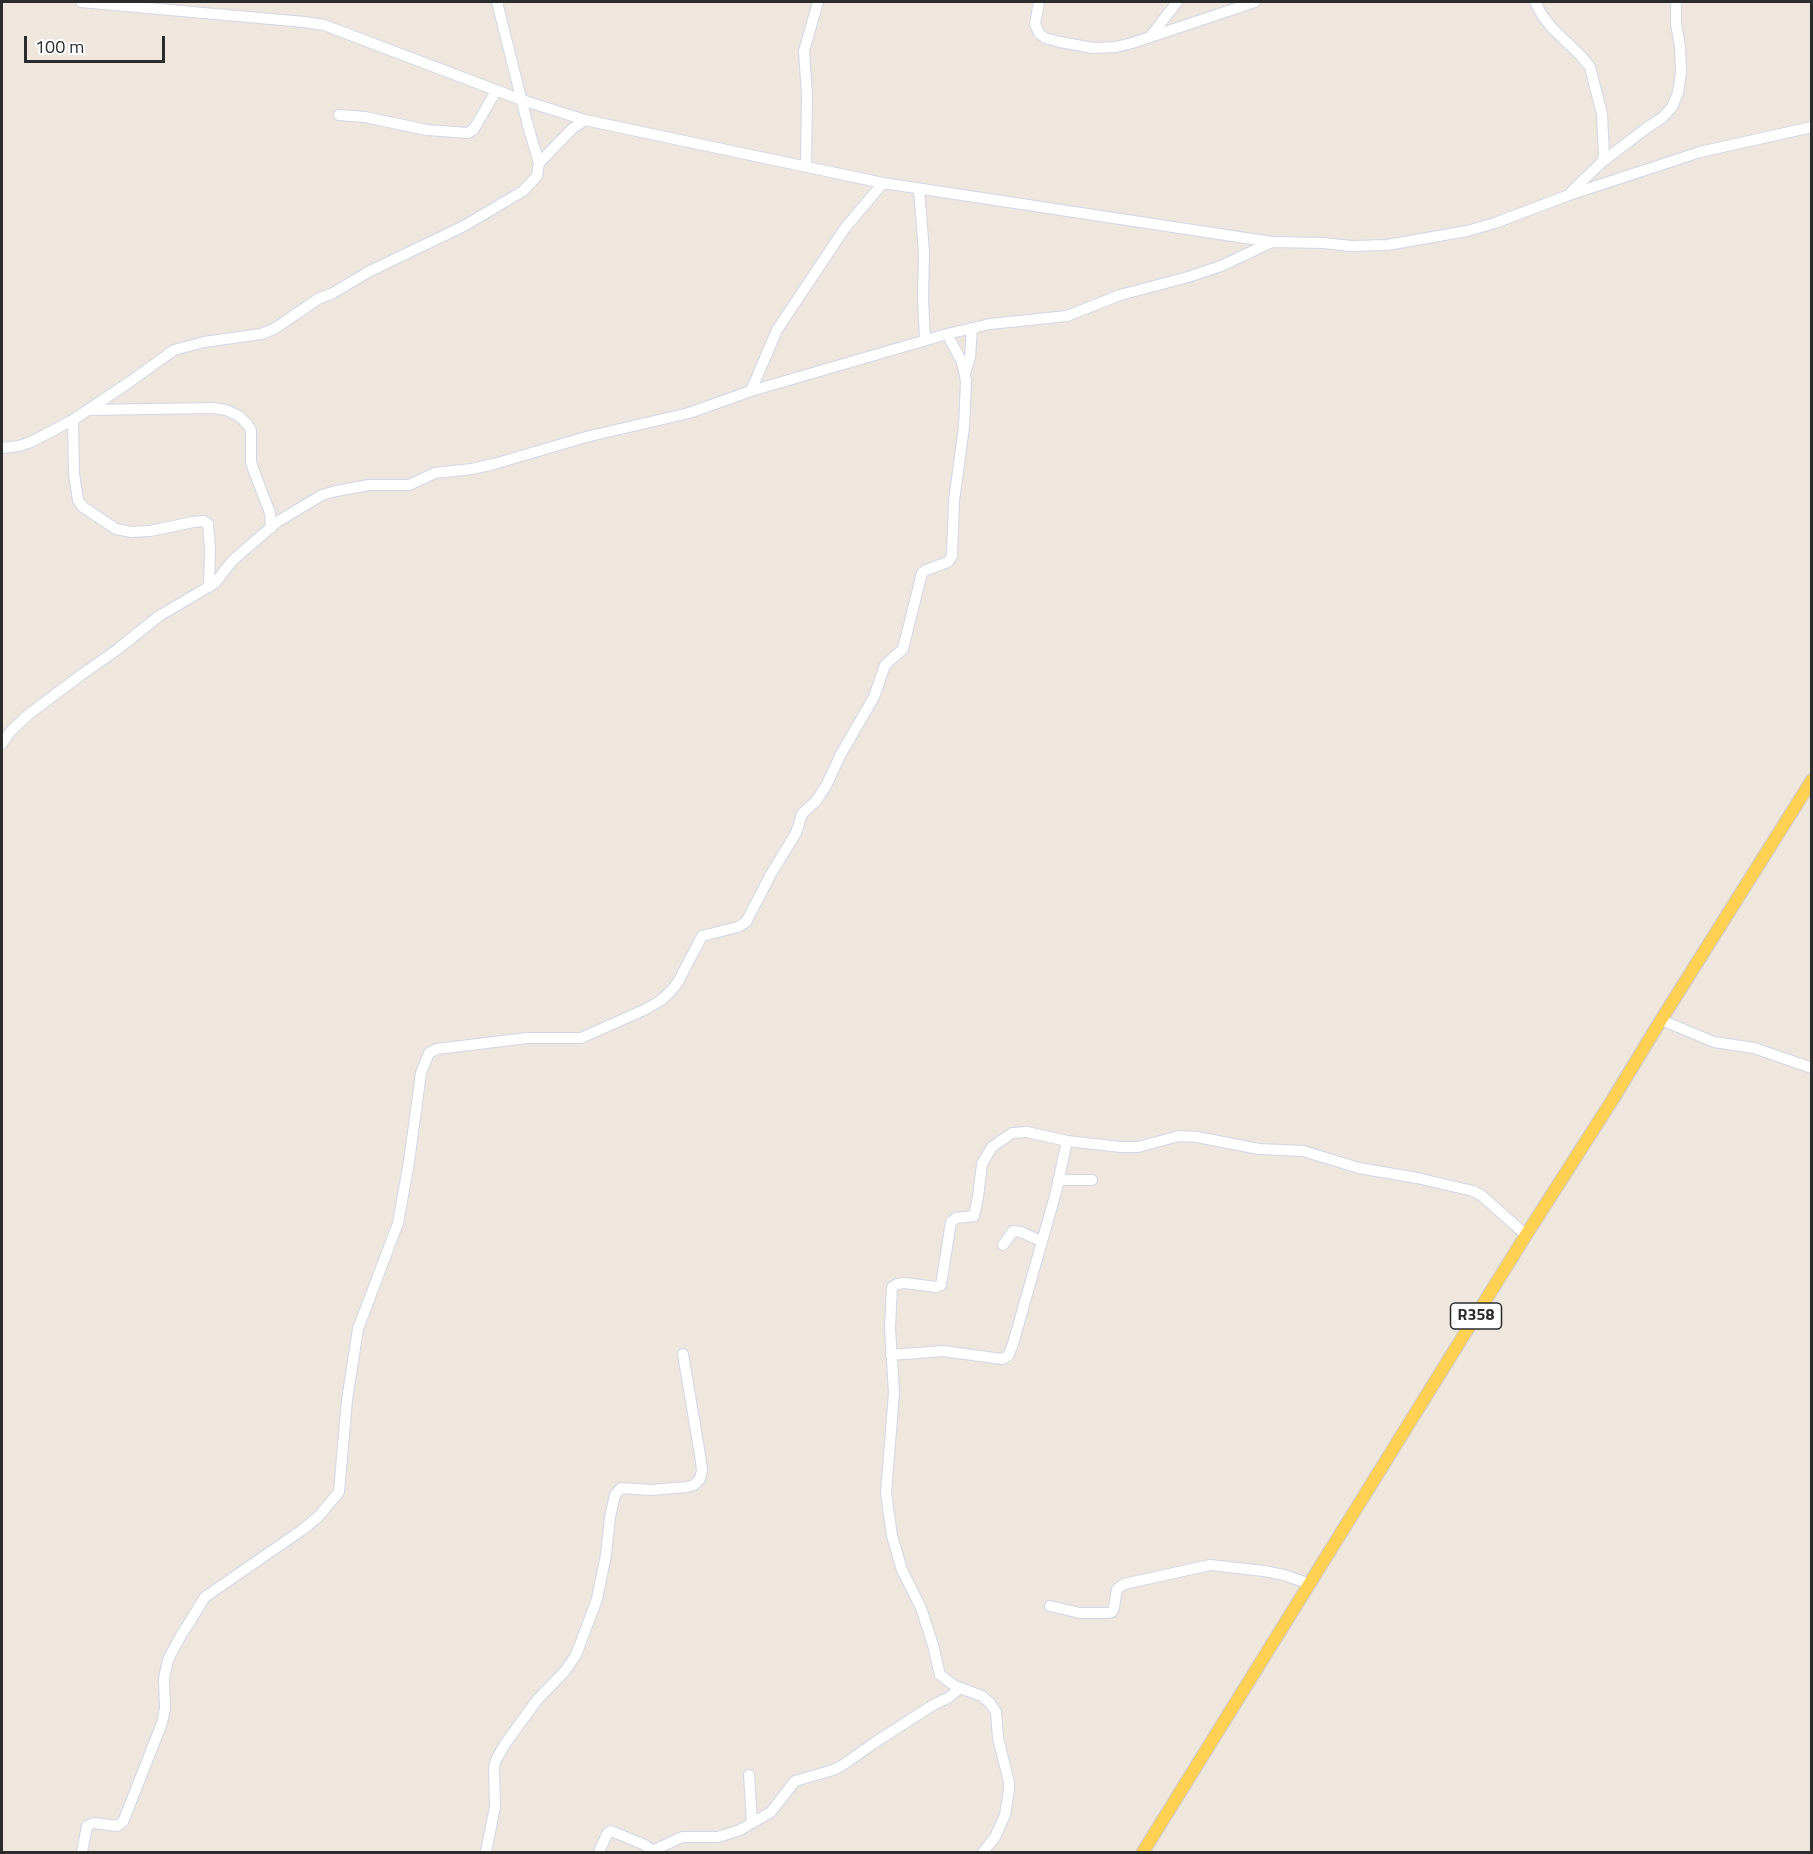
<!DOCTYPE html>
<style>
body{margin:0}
#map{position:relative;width:1813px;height:1854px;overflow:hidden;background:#efe6dd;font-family:"Titillium Web",sans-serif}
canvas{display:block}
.frame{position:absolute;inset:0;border:3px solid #2c2c2c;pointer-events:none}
.scale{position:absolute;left:24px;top:36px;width:141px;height:27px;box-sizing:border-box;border:3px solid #2c2c2c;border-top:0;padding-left:8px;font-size:18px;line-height:21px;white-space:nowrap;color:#2c2c2c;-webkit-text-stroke:4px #fff;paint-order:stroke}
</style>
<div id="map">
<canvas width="1813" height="1854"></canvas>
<div class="frame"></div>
<div class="scale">100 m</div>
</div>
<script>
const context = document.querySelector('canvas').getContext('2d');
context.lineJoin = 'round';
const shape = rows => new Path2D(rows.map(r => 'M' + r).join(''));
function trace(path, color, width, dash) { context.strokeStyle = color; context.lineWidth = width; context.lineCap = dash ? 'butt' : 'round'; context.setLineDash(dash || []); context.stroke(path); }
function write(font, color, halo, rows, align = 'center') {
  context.font = font + ' "Titillium Web",sans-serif'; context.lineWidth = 5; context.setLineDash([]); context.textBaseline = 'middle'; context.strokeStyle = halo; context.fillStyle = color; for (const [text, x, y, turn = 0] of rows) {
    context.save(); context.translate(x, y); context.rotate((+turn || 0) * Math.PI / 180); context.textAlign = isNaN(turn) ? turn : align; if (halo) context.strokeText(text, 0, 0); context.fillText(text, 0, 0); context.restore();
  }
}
const minor = shape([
 [81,2,304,22,324,25,522,100,585,120,883,183,1272,242,1323,243,1351,246,1387,245,1467,231,1495,223,1569,195,1700,152,1812,127],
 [1039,2,1035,24,1039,33,1045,38,1060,42,1093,48,1116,47,1132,43,1255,2],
 [1535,2,1542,15,1552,28,1581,56,1590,67,1602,114,1604,155,1602,162,1572,191],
 [1150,37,1177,2],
 [339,115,365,117,427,130,468,133,474,129,496,91],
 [1602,162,1648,127,1662,118,1672,107,1678,93,1681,72,1680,46,1676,24,1676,2],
 [539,163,572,129,585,120],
 [806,167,807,95,804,51,818,2],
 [919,189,924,252,923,299,925,340],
 [965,373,970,358,972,328],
 [751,391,777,330,845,228,883,183],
 [89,410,213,408,226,410,239,416,247,424,251,430,251,463,270,513,271,528],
 [73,420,74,474,78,500,83,507,116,529,131,532,150,531,193,522,204,521,208,524,210,549,209,587],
 [2,448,19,446,31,442,73,420,131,381,174,350,204,342,261,334,274,329,318,299,333,293,370,271,464,226,523,191,537,176,539,163,528,126,497,2],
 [2,744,10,732,29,714,81,675,118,649,159,616,215,583,232,561,277,522,322,495,336,491,369,485,409,485,435,473,472,469,494,464,586,437,689,413,751,391,947,334,990,324,1067,316,1120,295,1188,277,1221,266,1272,242],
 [1661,1020,1714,1042,1754,1048,1812,1068],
 [1058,1180,1092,1180],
 [1003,1245,1013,1231,1021,1232,1041,1241],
 [891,1355,943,1351,1002,1359,1008,1356,1013,1344,1056,1192,1067,1141],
 [1050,1606,1080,1613,1108,1613,1112,1612,1114,1607,1117,1589,1124,1584,1210,1565,1264,1571,1284,1575,1310,1584],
 [749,1775,752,1823],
 [82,1852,87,1826,94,1823,117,1826,123,1822,162,1723,165,1709,164,1678,168,1660,179,1639,205,1597,302,1530,318,1517,339,1492,347,1400,358,1329,398,1223,409,1162,421,1073,429,1053,437,1049,527,1038,581,1038,644,1010,660,1001,671,991,678,982,702,936,738,927,746,922,771,874,796,833,802,814,816,801,826,786,841,754,874,697,885,665,903,649,922,573,926,570,948,562,952,556,954,501,964,427,966,381,962,362,947,334],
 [486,1852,495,1807,494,1767,496,1760,505,1744,537,1700,565,1671,576,1655,597,1599,606,1555,610,1517,615,1495,621,1488,651,1490,687,1487,694,1485,700,1479,702,1470,700,1455,683,1354],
 [599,1852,607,1834,611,1831,645,1845,652,1851],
 [650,1852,682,1837,718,1837,740,1830,771,1812,795,1781,833,1770,843,1765,874,1743,933,1705,948,1698,959,1689],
 [983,1852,995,1837,1005,1815,1009,1790,1009,1782,998,1738,996,1712,990,1703,982,1696,955,1686,940,1675,933,1645,921,1608,902,1570,892,1536,886,1493,894,1393,890,1328,892,1287,897,1284,905,1283,936,1287,941,1285,951,1222,956,1218,974,1216,978,1197,982,1164,992,1147,1012,1133,1027,1132,1067,1141,1121,1147,1138,1147,1179,1136,1197,1137,1259,1149,1303,1151,1359,1168,1417,1178,1473,1191,1481,1195,1526,1235]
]);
const major = shape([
 [1143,1852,1526,1235,1613,1099,1661,1020,1812,780]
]);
trace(minor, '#d2d6e6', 12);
trace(major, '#c8c8c8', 14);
trace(minor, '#fff', 10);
trace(major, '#ffd152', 12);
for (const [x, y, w] of [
 [1476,1316,51]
]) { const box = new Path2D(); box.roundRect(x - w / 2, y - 13, w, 26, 4.5); context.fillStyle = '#fff'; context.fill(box); trace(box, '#2c2c2c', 1.5); }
write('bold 16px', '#2c2c2c', null, [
 ["R358",1476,1316]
]);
</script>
